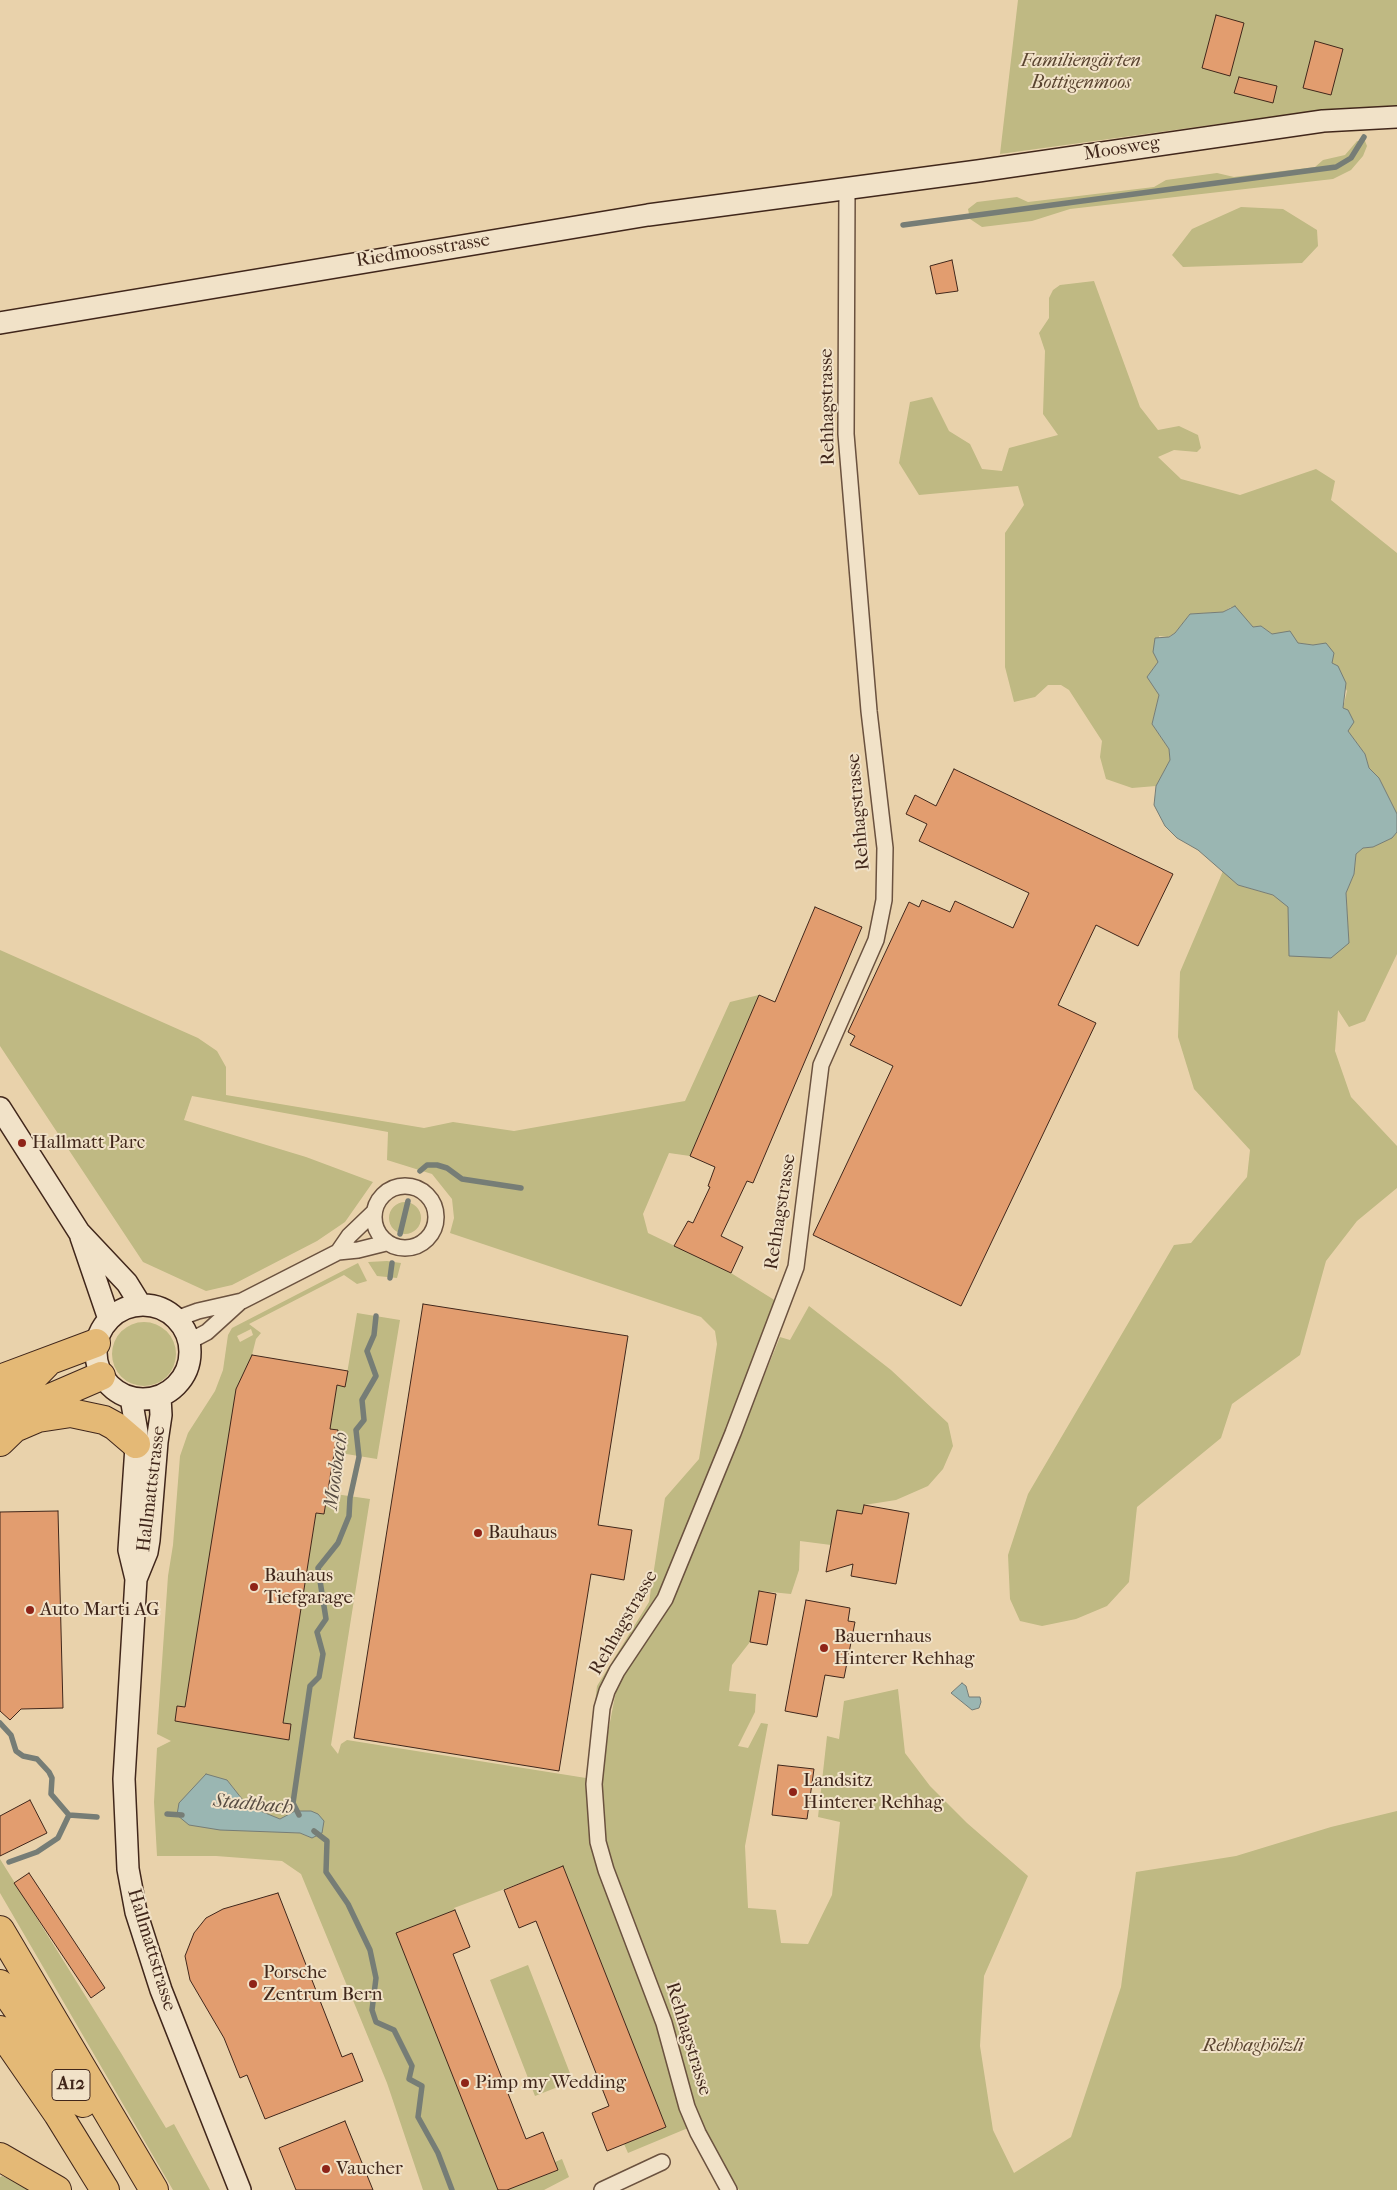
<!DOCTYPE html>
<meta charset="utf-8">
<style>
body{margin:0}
canvas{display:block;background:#e9d2ab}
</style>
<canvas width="1397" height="2190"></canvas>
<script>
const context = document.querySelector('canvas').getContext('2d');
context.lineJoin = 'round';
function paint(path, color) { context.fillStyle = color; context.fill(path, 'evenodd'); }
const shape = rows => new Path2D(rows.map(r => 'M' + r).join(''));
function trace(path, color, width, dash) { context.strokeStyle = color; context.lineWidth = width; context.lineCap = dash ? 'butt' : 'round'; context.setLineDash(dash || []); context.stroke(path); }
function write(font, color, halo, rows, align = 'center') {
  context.font = font + ' "IM FELL French Canon",serif'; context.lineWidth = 4; context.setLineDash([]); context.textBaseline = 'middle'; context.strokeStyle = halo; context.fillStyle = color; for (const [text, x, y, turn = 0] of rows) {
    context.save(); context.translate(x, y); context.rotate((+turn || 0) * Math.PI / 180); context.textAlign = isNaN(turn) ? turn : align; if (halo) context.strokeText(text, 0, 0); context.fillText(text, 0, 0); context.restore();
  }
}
paint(shape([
 [1018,0,1397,0,1397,107,1335,109,1269,117,1000,154],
 [1357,141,1365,141,1367,146,1363,156,1351,170,1333,179,1070,209,1032,221,982,227,970,219,968,209,977,202,1017,197,1028,202,1154,187,1166,180,1217,173,1234,177,1315,167,1323,160,1345,155],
 [1241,207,1283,209,1317,230,1318,246,1302,263,1183,267,1172,255,1192,229],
 [1094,281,1140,407,1158,430,1179,426,1198,435,1201,448,1197,452,1174,450,1158,457,1181,479,1240,495,1316,469,1335,481,1331,500,1397,553,1397,814,1379,778,1369,768,1365,754,1348,731,1343,708,1347,691,1332,663,1313,645,1298,643,1272,634,1261,626,1253,627,1231,607,1223,612,1190,614,1175,633,1168,637,1159,636,1158,662,1147,677,1159,695,1152,724,1169,749,1170,760,1156,786,1132,788,1106,779,1100,757,1102,741,1069,690,1061,685,1048,685,1035,697,1014,702,1005,667,1005,533,1024,505,1018,486,919,495,899,463,910,402,932,397,949,431,970,444,982,469,1002,471,1009,448,1058,435,1043,414,1045,351,1039,333,1049,318,1049,298,1053,290,1060,285],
 [1397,832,1397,954,1365,1021,1349,1027,1338,1010,1335,1051,1351,1097,1397,1146,1397,1188,1357,1221,1326,1261,1300,1355,1232,1404,1221,1438,1137,1507,1129,1582,1107,1606,1076,1619,1042,1626,1020,1621,1010,1599,1008,1555,1028,1494,1174,1245,1191,1243,1247,1177,1250,1150,1194,1089,1178,1037,1180,972,1223,871,1238,885,1273,895,1349,943,1346,893,1354,874,1356,854,1363,848,1373,847,1391,838],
 [0,950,198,1038,217,1051,226,1067,226,1095,424,1128,453,1122,514,1131,685,1101,730,1002,759,995,690,1156,669,1153,643,1214,648,1233,731,1273,776,1301,746,1382,657,1598,606,1677,596,1857,608,1898,650,2000,688,2128,628,2153,624,2144,666,2127,563,1867,454,1908,455,1910,397,1933,498,2190,423,2190,387,2083,301,1874,282,1861,216,1856,157,1856,154,1802,157,1748,171,1741,157,1734,168,1576,173,1545,180,1456,188,1433,215,1391,223,1370,228,1335,232,1328,358,1263,367,1281,357,1284,344,1275,249,1324,261,1333,256,1339,252,1355,185,1707,177,1706,175,1721,289,1740,291,1724,283,1723,316,1513,324,1514,328,1493,370,1499,331,1745,338,1754,341,1744,347,1740,586,1778,597,1686,649,1602,665,1498,699,1459,717,1344,715,1331,701,1317,450,1233,454,1218,452,1199,432,1174,387,1160,388,1132,192,1096,184,1120,306,1157,373,1182,345,1222,317,1241,232,1285,206,1291,143,1262,0,1046],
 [251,1329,253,1335,240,1342,237,1336],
 [227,1780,242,1799,253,1809,280,1819,295,1811,312,1838,300,1833,260,1831],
 '389 1218a16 16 0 1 1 32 0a16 16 0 1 1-32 0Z',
 [387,1261,401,1263,397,1278,377,1276,368,1262],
 [809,1306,891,1370,948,1423,953,1446,943,1469,928,1486,896,1500,864,1505,862,1514,831,1545,800,1541,799,1570,791,1594,760,1591,750,1642,732,1665,729,1691,756,1694,755,1712,738,1746,748,1748,761,1723,768,1724,745,1846,748,1908,776,1910,781,1943,808,1944,832,1895,840,1822,818,1817,827,1736,839,1739,844,1701,898,1689,905,1753,930,1786,967,1823,1028,1876,984,1976,980,2046,993,2130,1014,2173,1071,2137,1121,1987,1136,1872,1236,1856,1331,1827,1397,1811,1397,2190,739,2190,717,2155,695,2106,672,2021,635,1923,603,1846,601,1795,605,1748,616,1691,629,1665,670,1606,780,1337,790,1340],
 [357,1313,400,1320,377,1459,334,1452,337,1430,330,1429,337,1385,345,1386],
 '112 1354a32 32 0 1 1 64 0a32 32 0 1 1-64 0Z',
 [0,1859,121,2053,166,2128,174,2124,210,2190,173,2190,0,1893],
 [528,1965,573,2081,535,2096,490,1980],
 [562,2159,569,2177,544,2190,507,2190,558,2170,555,2162],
 [2,2176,21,2184,31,2190,0,2190,0,2177]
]), '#bfb983');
const water = shape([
 [1235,606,1253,627,1261,626,1272,634,1290,631,1298,643,1313,645,1326,643,1334,653,1332,663,1338,666,1346,683,1343,708,1348,710,1354,722,1348,731,1365,754,1369,768,1379,778,1397,814,1397,832,1392,838,1373,847,1363,848,1356,854,1354,874,1346,893,1349,943,1331,958,1289,956,1288,907,1273,895,1238,885,1198,850,1177,838,1165,826,1154,805,1156,786,1170,760,1169,749,1152,724,1159,695,1147,677,1158,662,1153,652,1155,638,1169,637,1175,633,1190,614,1223,612,1235,606],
 [962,1683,966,1686,969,1697,980,1697,981,1702,979,1708,972,1710,951,1693,962,1683],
 [206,1774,227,1780,242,1799,253,1808,280,1819,295,1811,311,1811,318,1814,324,1821,322,1833,312,1838,300,1833,220,1830,189,1825,177,1815,179,1803,206,1774]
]);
paint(water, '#9ab6b2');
trace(water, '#767d76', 1);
trace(shape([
 [903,225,1336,167,1351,158,1364,137],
 [420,1171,427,1165,437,1165,447,1168,462,1179,521,1188],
 [400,1234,408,1201],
 [390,1278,392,1263],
 [0,1723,11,1735,16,1751,23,1756,37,1759,49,1772,52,1778,51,1794,69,1815,97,1817],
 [167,1814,182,1815],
 [299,1815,293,1803,310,1686,319,1677,323,1654,317,1632,326,1619,318,1568,338,1543,349,1516,350,1498,359,1457,356,1430,364,1420,362,1400,376,1376,367,1351,374,1335,376,1316],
 [314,1831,327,1841,326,1872,348,1904,370,1950,376,1978,372,2010,376,2022,394,2030,412,2066,409,2079,422,2086,418,2117,438,2153,452,2190],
 [9,1862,37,1852,58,1838,69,1815]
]), '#767d76', 5.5);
const building = shape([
 [1216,15,1244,23,1230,76,1202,68,1216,15],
 [1315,41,1343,49,1331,95,1303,88,1315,41],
 [1239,77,1277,86,1273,103,1234,93,1239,77],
 [952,260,958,291,936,294,930,266,952,260],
 [954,769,1173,874,1138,946,1096,925,1058,1005,1096,1023,961,1306,813,1235,893,1066,850,1045,855,1036,848,1032,909,902,919,907,922,900,950,912,955,901,1013,928,1029,893,919,841,927,824,906,814,915,795,936,806,954,769],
 [815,907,862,927,753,1183,747,1181,721,1236,743,1247,731,1273,674,1246,688,1221,693,1223,710,1187,708,1186,715,1167,690,1156,759,995,775,1002,815,907],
 [423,1304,628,1336,598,1525,632,1530,624,1580,591,1574,559,1771,354,1738,423,1304],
 [252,1355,348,1371,345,1387,337,1385,330,1429,338,1430,324,1514,316,1513,283,1723,291,1724,289,1740,175,1721,177,1706,185,1707,236,1389,252,1355],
 [864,1505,909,1513,896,1584,851,1576,853,1564,826,1572,837,1510,862,1514,864,1505],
 [58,1511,63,1708,21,1709,10,1720,0,1711,0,1512,58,1511],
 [759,1591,776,1594,767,1645,750,1642,759,1591],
 [806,1600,850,1608,848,1621,855,1622,844,1678,825,1675,817,1717,785,1711,806,1600],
 [778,1765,814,1769,807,1819,772,1815,778,1765],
 [30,1800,47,1833,0,1856,0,1816,30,1800],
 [563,1866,666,2127,607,2151,592,2113,609,2106,536,1921,519,1928,504,1890,563,1866],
 [29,1873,105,1988,91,1998,14,1883,29,1873],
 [278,1893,342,2057,352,2053,363,2081,265,2119,247,2075,240,2078,224,2038,190,1980,185,1956,194,1933,206,1918,223,1909,278,1893],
 [455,1910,470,1947,453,1954,471,2000,526,2139,543,2132,558,2170,507,2190,498,2190,396,1933,455,1910],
 [345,2121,373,2190,296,2190,279,2148,345,2121]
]);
paint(building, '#e29d6f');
trace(building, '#41271b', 1);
const street = shape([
 '374 1217a31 31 0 1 1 62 0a31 31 0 1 1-62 0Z',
 [338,1252,349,1236,374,1212],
 [176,1319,198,1311,242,1301,338,1252,358,1250,386,1243],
 [188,1342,207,1332,240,1302],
 [602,2190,662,2162],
 [729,2190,698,2133,687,2107,664,2023,606,1870,598,1842,594,1784,602,1708,607,1691,617,1671,665,1599,733,1433,796,1267,821,1065,876,940,884,900,885,848,869,711,846,434,847,189]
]);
const secondary = shape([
 [0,323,648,215,978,171,1323,121,1397,117],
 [0,1108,79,1232,127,1283,140,1304],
 [81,1237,109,1319],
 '96 1352a47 47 0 1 1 94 0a47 47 0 1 1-94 0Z',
 [131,1398,137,1432,129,1550,136,1579,124,1779,128,1869,136,1912,161,1990,240,2190],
 [136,1579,147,1552,149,1540,157,1442,161,1415,160,1397]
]);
const highway = shape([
 [0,1379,96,1343],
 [0,1411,46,1364],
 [17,1427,38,1418,71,1413,104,1420,115,1426,136,1444],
 [0,1442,32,1411,50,1398,101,1376],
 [0,1930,154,2190],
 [0,1984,83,2103],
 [0,2030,58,2114,105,2190],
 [0,2157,57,2190]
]);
trace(street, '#6b523f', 18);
trace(secondary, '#41271b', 24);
trace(highway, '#41271b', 30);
trace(street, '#f1e2c8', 15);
trace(secondary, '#f1e2c8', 21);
trace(highway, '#e4b976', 28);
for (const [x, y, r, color] of [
 [22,1143,5,"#8f2418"],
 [478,1533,5,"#8f2418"],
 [254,1587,5,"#8f2418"],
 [30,1610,5,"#8f2418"],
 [824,1648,5,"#8f2418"],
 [793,1792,5,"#8f2418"],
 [253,1984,5,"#8f2418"],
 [465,2083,5,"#8f2418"],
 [326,2169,5,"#8f2418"]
]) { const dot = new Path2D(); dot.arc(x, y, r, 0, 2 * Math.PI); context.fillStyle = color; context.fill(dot); trace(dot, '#f1e2c8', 2); }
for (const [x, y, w] of [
 [71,2085,38]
]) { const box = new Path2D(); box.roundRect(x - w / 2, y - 15.5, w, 31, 4); context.fillStyle = '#f1e2c8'; context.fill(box); trace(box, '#41271b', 1); }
write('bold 18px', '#41271b', null, [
 ["A12",71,2085]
]);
write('italic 19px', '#5a4430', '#f1e2c8', [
 ["Familiengärten",1081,61],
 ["Bottigenmoos",1081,83],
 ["Rehhaghölzli",1253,2046]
]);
write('19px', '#41271b', '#f1e2c8', [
 ["Moosweg",1122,149,-9],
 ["Riedmoosstrasse",423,251,-9],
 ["Rehhagstrasse",828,407,-91],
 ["Rehhagstrasse",859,812,-95],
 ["Rehhagstrasse",781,1212,-81],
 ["Hallmattstrasse",152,1489,-83],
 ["Rehhagstrasse",624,1623,-60],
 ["Hallmattstrasse",151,1950,73],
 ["Rehhagstrasse",688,2039,73]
]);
write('19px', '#41271b', '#f1e2c8', [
 ["Hallmatt Parc",32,1143],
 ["Bauhaus",488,1533],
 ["Bauhaus",264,1576],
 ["Tiefgarage",264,1598],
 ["Auto Marti AG",40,1610],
 ["Bauernhaus",834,1637],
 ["Hinterer Rehhag",834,1659],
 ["Landsitz",803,1781],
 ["Hinterer Rehhag",803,1803],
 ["Porsche",263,1973],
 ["Zentrum Bern",263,1995],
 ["Pimp my Wedding",475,2083],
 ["Vaucher",336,2169]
], 'left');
write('italic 20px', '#574b41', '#f1e2c8', [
 ["Moosbach",337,1471,-82],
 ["Stadtbach",253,1805,5]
]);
</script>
